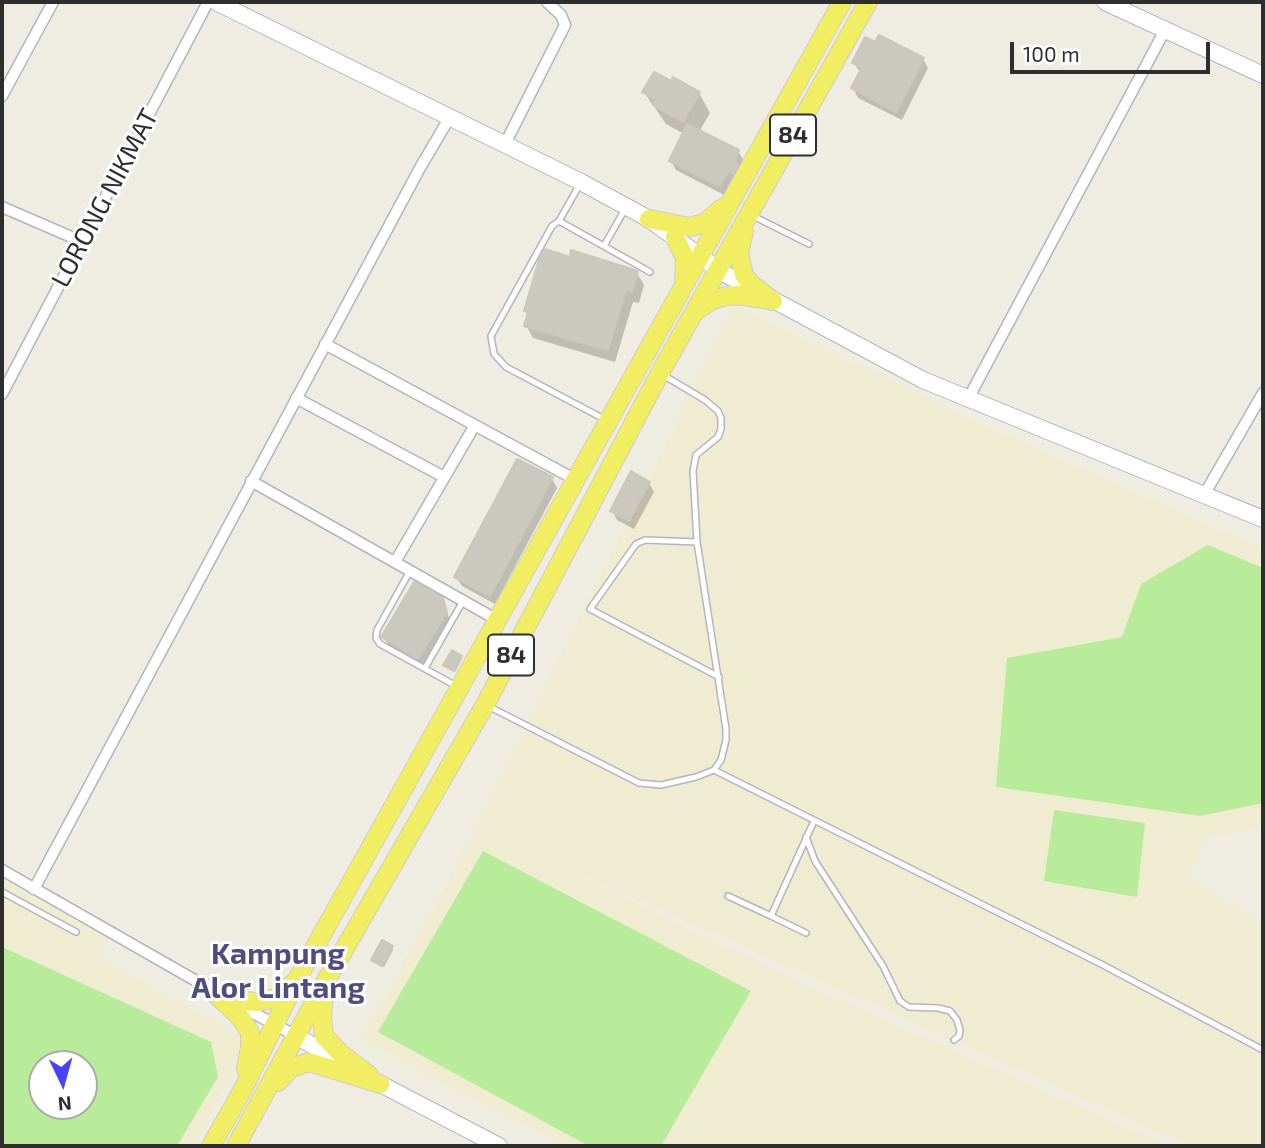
<!DOCTYPE html>
<style>
body{margin:0}
#map{position:relative;width:1265px;height:1148px;overflow:hidden;background:#efece1;font-family:"Exo 2",sans-serif}
canvas{display:block}
.frame{position:absolute;inset:0;border:4px solid #2e2e2e;pointer-events:none}
.north{position:absolute;left:28px;top:1050px;width:70px;height:70px;box-sizing:border-box;background:#fff;border:2px solid #ababab;border-radius:50%;rotate:175deg;font-size:19px;font-weight:700;line-height:28px;text-align:center;color:#2e2e2e}
.north::after{content:'';display:block;margin:auto;width:24px;height:32px;background:#4843fa;clip-path:polygon(50% 0,100% 100%,50% 72%,0 100%)}
.scale{position:absolute;left:1010px;top:42px;width:200px;height:32px;box-sizing:border-box;border:4px solid #2e2e2e;border-top:0;padding-left:9px;font-size:21px;line-height:24px;white-space:nowrap;color:#2e2e2e;-webkit-text-stroke:5px #fff;paint-order:stroke}
</style>
<div id="map">
<canvas width="1265" height="1148"></canvas>
<div class="frame"></div>
<div class="north">N</div>
<div class="scale">100 m</div>
</div>
<script>
const context = document.querySelector('canvas').getContext('2d');
context.lineJoin = 'round';
function paint(path, color) { context.fillStyle = color; context.fill(path, 'evenodd'); }
const shape = rows => new Path2D(rows.map(r => 'M' + r).join(''));
function trace(path, color, width, dash) { context.strokeStyle = color; context.lineWidth = width; context.lineCap = dash ? 'butt' : 'round'; context.setLineDash(dash || []); context.stroke(path); }
function write(font, color, halo, rows, align = 'center') {
  context.font = font + ' "Exo 2",sans-serif'; context.lineWidth = 6; context.setLineDash([]); context.textBaseline = 'middle'; context.strokeStyle = halo; context.fillStyle = color; for (const [text, x, y, turn = 0] of rows) {
    context.save(); context.translate(x, y); context.rotate((+turn || 0) * Math.PI / 180); context.textAlign = isNaN(turn) ? turn : align; if (halo) context.strokeText(text, 0, 0); context.fillText(text, 0, 0); context.restore();
  }
}
paint(shape([
 [734,304,974,420,1263,548,1263,829,1208,836,1187,878,1263,922,1263,1146,1188,1146,519,847,797,980,1170,1146,562,1146,361,1040,476,828],
 [2,878,110,937,99,958,251,1041,193,1146,2,1146],
 [42,1064,84,1064,84,1106,42,1106]
]), '#f0ecd1');
paint(shape([
 [1208,545,1263,568,1263,803,1200,816,996,787,1007,658,1122,637,1141,584],
 [1054,810,1145,823,1137,897,1044,881],
 [483,851,751,991,661,1146,589,1146,378,1032],
 [2,947,211,1042,218,1077,177,1146,2,1146],
 [42,1064,84,1064,84,1106,42,1106]
]), '#b8eb9a');
paint(shape([
 [923,59,928,68,902,120,858,98,853,88,860,72,854,63],
 [644,92,699,93,710,113,699,132,738,151,744,161,728,191,727,190,724,195,676,170,671,161,684,134,666,124],
 [571,259,637,273,644,285,639,303,633,302,615,362,533,338,526,325,529,316,526,310],
 [552,479,557,488,495,604,462,586,456,577],
 [649,483,654,492,634,529,617,520,612,511],
 [442,600,451,622,423,667,391,649,385,639],
 [461,657,462,659,455,672,447,668,445,665],
 [392,947,393,950,384,967,374,962]
]), '#0003');
const building = shape([
 [879,35,924,58,896,112,851,88,862,67,852,63,865,37,875,42,879,35],
 [654,72,671,81,673,77,700,92,683,122,653,105,656,99,642,92,654,72],
 [687,124,739,150,734,162,738,164,733,174,729,172,719,186,669,161,687,124],
 [545,249,570,257,571,250,638,271,632,292,626,290,608,350,524,326,528,312,524,311,539,260,545,249],
 [517,459,553,477,490,596,454,577,517,459],
 [631,471,650,482,629,521,610,511,631,471],
 [414,582,443,598,447,612,418,659,381,637,414,582],
 [452,650,462,656,454,671,443,665,452,650],
 [382,940,393,946,382,966,371,960,382,940]
]);
paint(building, '#cbc8c0');
trace(building, '#cbc8ba', 2);
const lane = shape([
 [753,216,809,244],
 [559,221,580,184],
 [604,246,625,209],
 [604,419,506,367,494,354,491,336,552,226,559,221,650,272],
 [697,542,645,540,636,544,590,609,719,677],
 [410,571,377,630,376,638,380,644,458,687],
 [425,668,463,601],
 [488,706,639,783,661,785,696,777,714,770,721,760,726,740,726,729,697,542,693,471,696,455,718,437,721,429,721,418,718,411,705,400,663,375],
 [714,770,1103,965,1263,1050],
 [806,837,815,861,883,966,900,1001,909,1007,938,1008,950,1011,957,1020,960,1030,959,1036,954,1040],
 [2,892,76,932],
 [728,896,771,916,814,821],
 [771,916,806,933]
]);
const street = shape([
 [2,96,53,2],
 [505,144,565,25,561,15,547,2],
 [2,207,83,242],
 [325,344,576,480],
 [2,394,208,2],
 [296,398,444,477],
 [968,399,1165,30],
 [251,481,499,621],
 [1204,495,1263,393],
 [395,562,475,425],
 [2,870,212,990],
 [34,889,421,166,450,117],
 [235,1003,296,1036]
]);
const secondary = shape([
 [216,2,581,182,649,219,723,273,923,380,1263,519],
 [1105,2,1263,75],
 [296,1036,349,1066],
 [371,1079,499,1146]
]);
const primary = shape([
 [649,219,690,227,705,223,722,208],
 [744,232,739,253,744,275,750,283,773,301],
 [675,237,685,258,684,281],
 [697,310,710,301,726,296,738,295,770,300],
 [209,988,241,1018,250,1033,250,1048,246,1069],
 [324,991,322,1017,324,1036,341,1054,369,1075],
 [218,992,244,1001,257,1002,276,998,292,984],
 [278,1082,291,1068,309,1062,380,1084],
 [211,1146,241,1093,296,981,842,2],
 [236,1146,327,979,485,705,660,373,868,2]
]);
trace(lane, '#b4b4c1', 8);
trace(street, '#b4b4c1', 13);
trace(secondary, '#b4b4c1', 18);
trace(primary, '#cdcdcd', 20);
trace(lane, '#fff', 5);
trace(street, '#fff', 10);
trace(secondary, '#fff', 16);
trace(primary, '#f1ee64', 18);
for (const [x, y, w] of [
 [793,135,46],
 [511,655,46]
]) { const box = new Path2D(); box.roundRect(x - w / 2, y - 20.5, w, 41, 5); context.fillStyle = '#fff'; context.fill(box); trace(box, '#2e2e2e', 2); }
write('bold 24px', '#2e2e2e', null, [
 ["84",793,135],
 ["84",511,655]
]);
write('26px', '#2e2e2e', '#fff', [
 ["LORONG NIKMAT",105,198,-62]
]);
write('bold 30px', '#4f4d7f', '#fff', [
 ["Kampung",278,954],
 ["Alor Lintang",278,988]
]);
</script>
